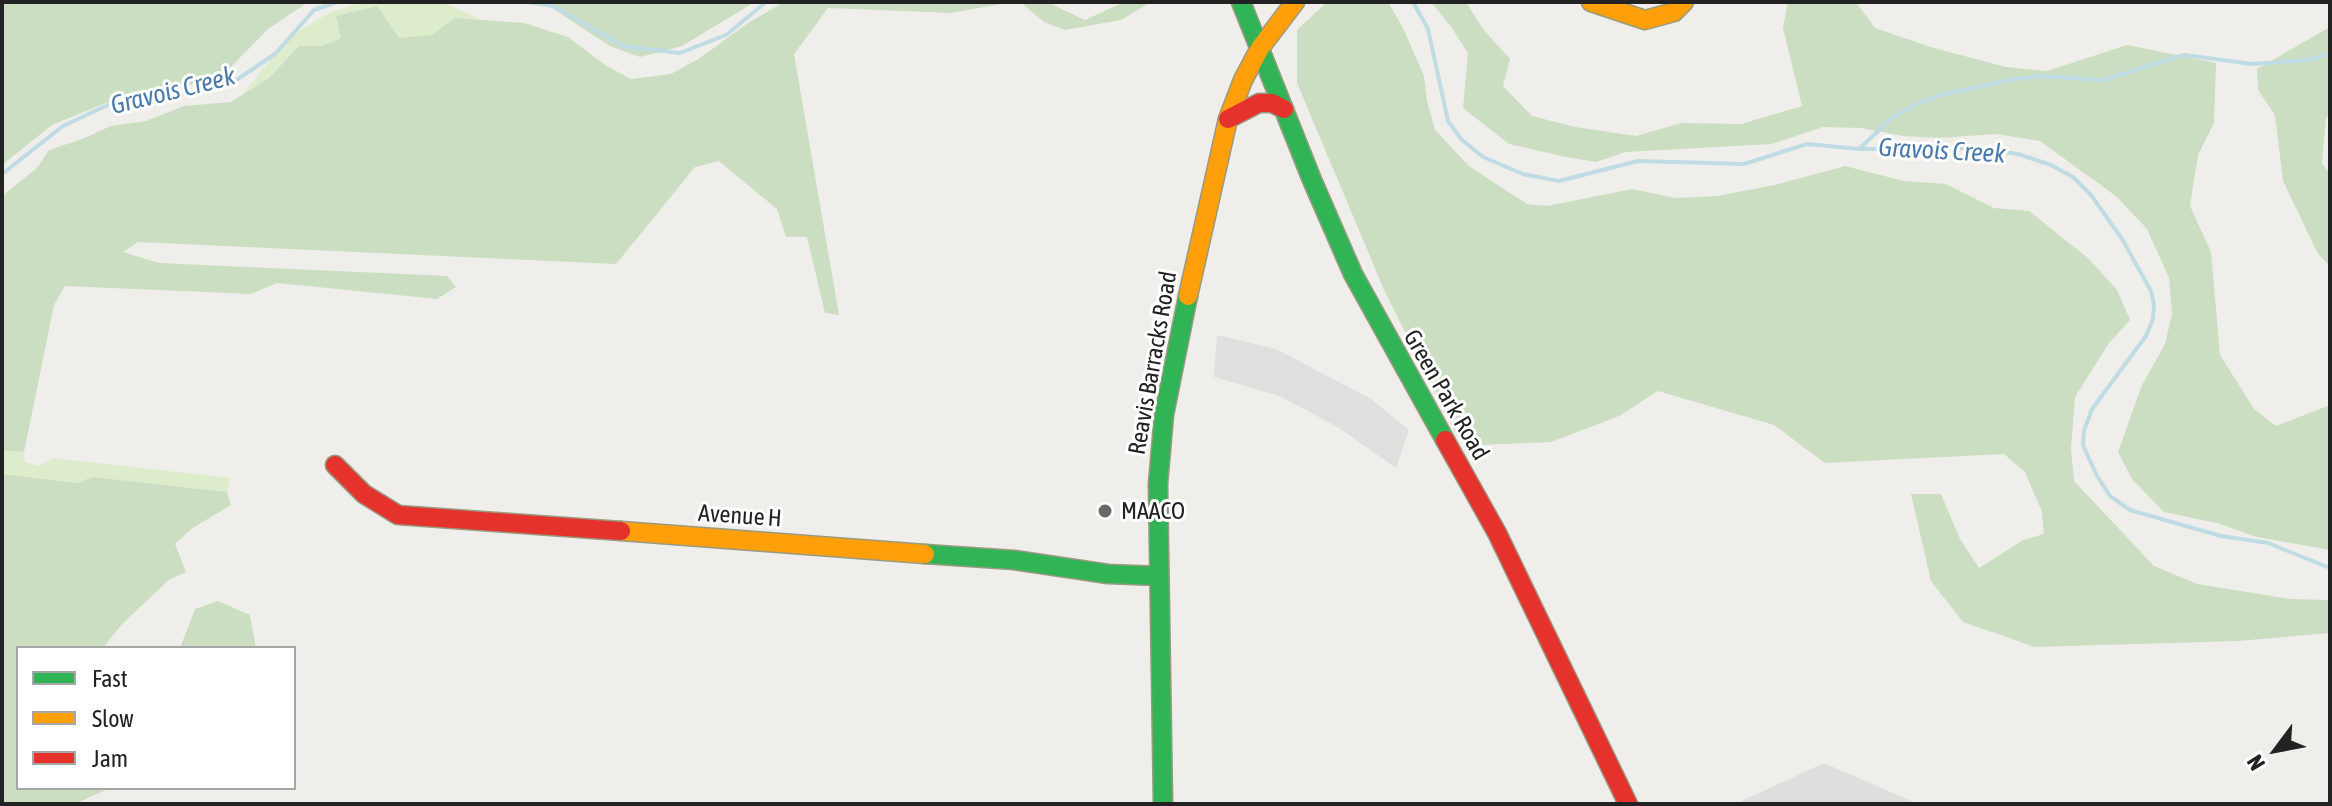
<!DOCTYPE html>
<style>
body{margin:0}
#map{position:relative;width:2332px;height:806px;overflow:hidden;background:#f0eeeb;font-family:"Asap Condensed",sans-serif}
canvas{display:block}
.frame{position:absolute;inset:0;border:4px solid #222;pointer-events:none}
.legend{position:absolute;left:16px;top:646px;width:280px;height:144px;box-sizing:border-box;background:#fff;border:2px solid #a7a7a7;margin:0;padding:10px 14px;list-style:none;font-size:24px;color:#222}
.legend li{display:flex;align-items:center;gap:16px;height:40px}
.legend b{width:40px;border:2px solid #a7a7a7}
.north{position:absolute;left:2236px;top:710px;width:80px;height:80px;-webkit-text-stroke:6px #fff;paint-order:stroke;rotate:238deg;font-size:22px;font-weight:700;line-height:32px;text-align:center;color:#222}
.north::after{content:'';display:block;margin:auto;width:28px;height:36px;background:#222;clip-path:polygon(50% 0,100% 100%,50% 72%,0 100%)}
</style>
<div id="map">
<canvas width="2332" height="806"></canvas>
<div class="frame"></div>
<ul class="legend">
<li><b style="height:10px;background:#30b455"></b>Fast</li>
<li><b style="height:10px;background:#ff9f0a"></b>Slow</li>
<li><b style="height:10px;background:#e5322d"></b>Jam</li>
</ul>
<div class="north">N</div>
</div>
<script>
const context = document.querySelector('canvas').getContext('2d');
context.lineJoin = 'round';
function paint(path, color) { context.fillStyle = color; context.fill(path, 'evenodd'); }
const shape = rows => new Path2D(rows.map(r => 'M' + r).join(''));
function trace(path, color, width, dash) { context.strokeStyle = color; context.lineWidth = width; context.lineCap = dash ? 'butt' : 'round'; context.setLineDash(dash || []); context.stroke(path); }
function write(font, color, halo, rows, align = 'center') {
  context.font = font + ' "Asap Condensed",sans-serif'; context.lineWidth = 6; context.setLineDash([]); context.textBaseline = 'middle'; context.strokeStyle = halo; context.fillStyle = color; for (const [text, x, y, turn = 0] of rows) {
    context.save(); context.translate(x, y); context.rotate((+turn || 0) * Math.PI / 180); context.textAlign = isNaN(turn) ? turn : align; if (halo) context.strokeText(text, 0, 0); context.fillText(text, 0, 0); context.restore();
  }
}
paint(shape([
 [1824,763,1918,804,1735,804]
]), '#dfdedc');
paint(shape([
 [362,2,443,2,481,20,456,18,432,35,399,39,337,16,341,38,322,46,299,46,269,78,242,95,289,37,329,13],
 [2,450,24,452,25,462,39,466,53,458,230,478,227,492,93,477,76,483,2,474]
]), '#ddeccb');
paint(shape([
 [2,2,308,2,268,29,231,67,186,87,130,93,52,125,2,165],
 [543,2,719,4,719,2,755,2,682,46,640,57,610,46],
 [784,2,1012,2,951,13,828,8,794,54,839,315,825,313,807,237,786,237,777,209,719,161,695,167,616,264,138,242,123,252,159,263,447,276,456,287,437,299,277,283,251,294,65,286,54,305,24,452,2,450,2,196,37,168,49,150,82,139,111,126,146,121,184,106,231,102,269,78,299,46,322,46,341,38,336,16,377,6,399,38,432,35,455,18,524,23,568,37,605,65,631,79,671,74,700,58,748,23],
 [1020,2,1047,2,1085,20,1124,2,1151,2,1121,20,1065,30,1044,22],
 [1327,2,1388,2,1403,28,1424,76,1427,101,1435,130,1469,166,1527,204,1547,206,1632,189,1676,198,1717,196,1775,185,1845,166,1904,181,1946,184,1994,208,2029,211,2089,259,2117,290,2130,320,2109,343,2075,397,2071,448,2074,481,2154,566,2197,584,2290,599,2330,600,2330,633,2238,641,2035,647,1963,622,1931,581,1911,494,1941,494,1960,539,1979,568,2023,540,2044,534,2042,512,2025,472,2004,454,1825,463,1774,425,1658,391,1619,416,1551,442,1481,445,1457,436,1385,292,1297,83,1297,30],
 [1431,2,1466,2,1482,28,1510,59,1503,86,1532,116,1575,127,1636,136,1681,123,1741,124,1802,106,1783,28,1788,2,1856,2,1875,28,1934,48,2006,67,2047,71,2127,45,2216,63,2214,123,2198,155,2190,206,2211,252,2220,355,2254,409,2276,426,2330,405,2330,550,2257,537,2217,523,2164,512,2132,479,2118,452,2142,385,2165,344,2172,314,2169,278,2147,229,2117,197,2040,141,1996,134,1939,138,1903,136,1861,128,1823,127,1772,144,1625,152,1596,162,1566,157,1509,144,1463,108,1468,53,1452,28],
 [2330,27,2330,114,2326,118,2322,163,2330,174,2330,266,2318,254,2283,181,2275,115,2258,90,2257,69],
 [2,474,76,483,93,477,227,492,231,505,191,529,175,544,186,572,170,579,122,624,103,648,18,648,18,788,110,788,75,804,2,804],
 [218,601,250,615,256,648,180,648,195,609]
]), '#cbdec1');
paint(shape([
 [1217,335,1276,349,1371,399,1409,430,1396,468,1339,428,1280,396,1214,377]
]), '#e0dfde');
trace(shape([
 [528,2,553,6,623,46,680,53,726,35,766,2],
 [1413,2,1428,29,1448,121,1461,139,1483,157,1523,174,1559,181,1638,161,1744,164,1807,144,1859,149,1968,148,2018,154,2051,165,2073,177,2091,195,2122,239,2151,291,2154,305,2153,319,2146,336,2092,409,2084,431,2083,445,2096,474,2110,496,2130,510,2221,536,2268,543,2330,568],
 [1859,149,1892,118,1919,103,1940,95,2010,80,2039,76,2103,80,2184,55,2252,64,2309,60,2330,53],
 [2,174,63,126,123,98,187,93,235,81,275,54,314,10,337,2]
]), '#bfdbe3', 4);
const fast = shape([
 [1241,2,1312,180,1353,274,1445,440],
 [925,554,1014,560,1108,574,1159,576],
 [1163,804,1158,484,1164,415,1188,296]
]);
const slow = shape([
 [1591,2,1645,20,1674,12,1684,2],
 [1188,296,1228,119,1243,80,1260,48,1295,2],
 [621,531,925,554]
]);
const jam = shape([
 [1228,119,1259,103,1272,103,1284,109],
 [1445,440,1497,533,1628,804],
 [335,465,364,494,398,515,621,531]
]);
trace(fast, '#999a82', 21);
trace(slow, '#999a82', 21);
trace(jam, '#999a82', 21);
trace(fast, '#30b455', 18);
trace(slow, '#ff9f0a', 18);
trace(jam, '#e5322d', 18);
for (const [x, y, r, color] of [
 [1105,511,8,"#6a6968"]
]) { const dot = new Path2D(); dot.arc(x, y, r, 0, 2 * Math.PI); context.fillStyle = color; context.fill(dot); trace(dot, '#fff', 3); }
write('24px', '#222', '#fff', [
 ["Reavis Barracks Road",1153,363,-80],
 ["Green Park Road",1446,395,60],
 ["Avenue H",740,516,4]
]);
write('24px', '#222', '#fff', [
 ["MAACO",1121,511]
], 'left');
write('italic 26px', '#4a7aab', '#fff', [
 ["Gravois Creek",173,91,-14],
 ["Gravois Creek",1942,151,3]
]);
</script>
